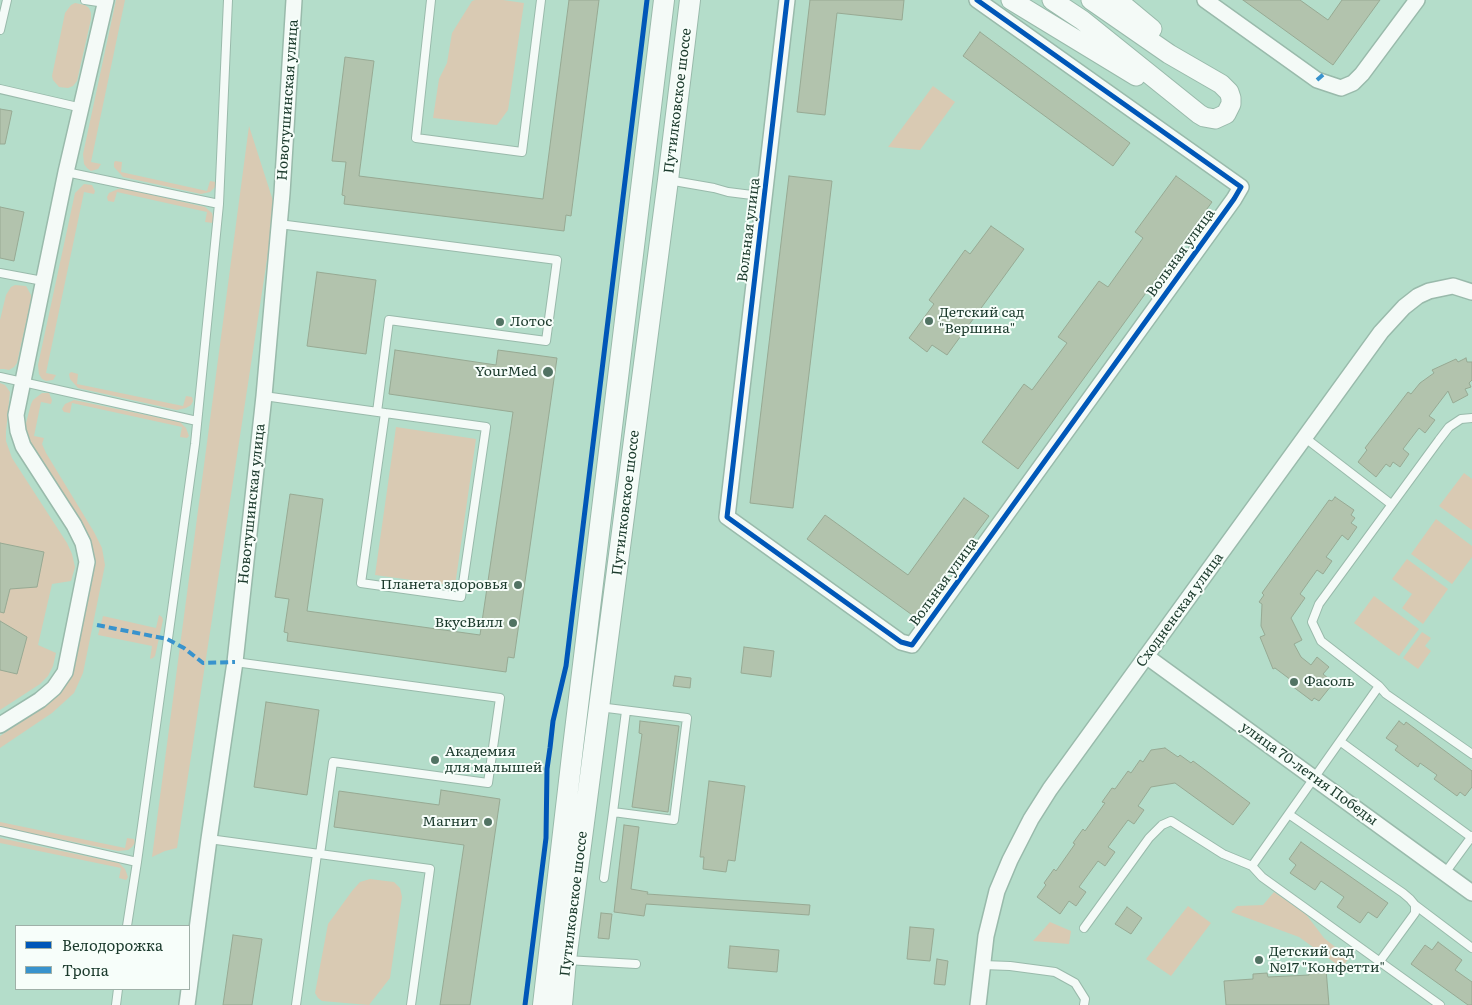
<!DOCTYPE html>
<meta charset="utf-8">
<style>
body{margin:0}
#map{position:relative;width:1472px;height:1005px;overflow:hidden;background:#b4ddca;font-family:Literata,serif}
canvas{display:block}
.legend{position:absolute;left:15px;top:925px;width:175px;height:65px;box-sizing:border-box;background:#f7fefa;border:1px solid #9fb0a8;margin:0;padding:6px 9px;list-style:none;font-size:15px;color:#1b3a2c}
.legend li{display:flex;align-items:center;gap:10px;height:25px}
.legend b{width:25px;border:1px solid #9fb0a8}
</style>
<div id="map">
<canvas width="1472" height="1005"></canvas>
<ul class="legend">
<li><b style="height:6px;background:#0057b8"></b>Велодорожка</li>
<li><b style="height:6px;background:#3893cd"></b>Тропа</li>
</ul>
</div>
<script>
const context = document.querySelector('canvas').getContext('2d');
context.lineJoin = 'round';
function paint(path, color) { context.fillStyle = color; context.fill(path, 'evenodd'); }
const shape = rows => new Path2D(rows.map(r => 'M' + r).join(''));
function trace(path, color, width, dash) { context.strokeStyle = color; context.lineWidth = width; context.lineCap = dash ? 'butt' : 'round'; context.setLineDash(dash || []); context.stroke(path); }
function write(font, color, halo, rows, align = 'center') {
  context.font = font + ' Literata,serif'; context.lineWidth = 4; context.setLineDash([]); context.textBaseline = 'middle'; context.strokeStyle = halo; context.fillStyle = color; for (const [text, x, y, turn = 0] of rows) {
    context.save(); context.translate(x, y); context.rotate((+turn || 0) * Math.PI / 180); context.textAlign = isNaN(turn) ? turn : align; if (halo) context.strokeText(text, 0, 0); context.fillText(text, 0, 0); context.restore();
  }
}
paint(shape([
 [116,0,125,0,91,162,101,164,98,169,91,171,87,168,84,164,83,154],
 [475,0,503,0,524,3,508,110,497,125,433,118,439,79,447,63,452,33,472,1],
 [75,3,85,5,89,8,91,13,91,19,77,81,73,86,68,88,59,87,53,80,52,76,65,13,71,5],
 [933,86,955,102,920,150,888,147],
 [249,126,275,207,177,848,165,851,152,857],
 [115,161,122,162,121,172,207,191,210,181,216,182,217,185,210,192,201,194,123,177,114,167,114,163],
 [84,184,92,185,95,191,94,194,84,192,46,373,56,375,53,380,46,381,42,379,39,374,38,365,75,193],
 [123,188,205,207,212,213,214,221,213,223,205,222,207,212,117,192,114,202,108,201,107,197,109,193,118,189],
 [15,285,26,286,31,295,31,300,17,363,14,367,9,370,4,369,0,369,0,320,6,295,11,287],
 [71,372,78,374,77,384,183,406,186,396,192,397,193,401,191,405,186,408,177,410,78,388,70,379,69,374],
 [0,383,5,385,10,392,6,432,6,441,12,458,67,543,72,554,75,567,71,581,52,584,38,645,56,653,53,666,48,676,40,684,0,710],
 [42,393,49,393,52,400,51,404,41,402,34,436,44,438,42,444,46,453,94,532,102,548,105,565,83,673,74,693,52,713,0,748,0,736,51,702,68,682,73,670,93,577,94,563,92,548,88,538,36,458,26,434,25,427,31,404,33,400],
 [74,400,180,422,186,428,189,436,187,438,180,437,182,427,72,403,70,413,64,412,62,409,65,404],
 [396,427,476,439,455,586,375,575],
 [1464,473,1472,479,1472,530,1439,506],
 [1436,519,1472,546,1472,557,1452,584,1411,554],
 [1407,559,1448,589,1423,624,1402,608,1412,594,1392,579],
 [1374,596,1419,629,1399,656,1354,623],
 [159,615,162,617,163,620,155,656,153,658,150,659,152,646,98,635,103,616,156,628],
 [1422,632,1431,638,1425,646,1431,651,1418,669,1403,658],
 [0,822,125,848,127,838,134,839,135,843,132,847,128,850,118,851,0,827],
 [0,838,119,863,125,869,128,877,126,880,119,878,121,868,0,843],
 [370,879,394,882,400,888,402,897,390,978,369,1005,322,1001,318,998,315,993,328,924,352,891,360,882],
 [1274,892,1305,913,1324,938,1349,958,1342,968,1299,937,1231,912,1237,906,1263,905],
 [1188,906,1211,923,1171,976,1146,959],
 [1050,922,1071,931,1069,944,1033,941]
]), '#d9cab3');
const building = shape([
 [569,0,599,0,571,216,566,215,564,231,344,204,345,196,342,195,346,162,332,161,345,57,374,61,359,176,543,199,569,0],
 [810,0,904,0,902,20,837,13,825,115,797,112,810,0],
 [1243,0,1300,0,1328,20,1342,0,1380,0,1333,65,1243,0],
 [980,32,1130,143,1113,166,963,56,980,32],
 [0,109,12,111,5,144,0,144,0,109],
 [789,176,832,181,793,508,750,503,789,176],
 [1176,176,1212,202,1018,469,982,442,1024,384,1032,390,1067,343,1058,337,1099,281,1108,287,1143,238,1135,232,1176,176],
 [0,207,24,212,14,261,0,258,0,207],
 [991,226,1024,249,947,355,932,345,927,352,909,338,934,304,929,300,965,250,970,254,991,226],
 [317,272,376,280,366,354,307,346,317,272],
 [395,350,496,365,498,350,557,358,514,658,508,657,506,672,287,641,288,633,284,632,289,599,275,597,290,494,323,499,307,611,480,635,513,412,389,394,395,350],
 [1466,358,1467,362,1472,362,1472,380,1469,383,1471,387,1465,389,1468,395,1453,403,1448,391,1429,416,1435,420,1425,433,1419,428,1403,449,1409,454,1400,467,1393,462,1390,467,1386,464,1376,477,1358,462,1367,450,1365,448,1408,392,1411,394,1420,383,1434,373,1432,370,1456,359,1458,362,1466,358],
 [1335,497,1354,510,1351,515,1355,518,1351,523,1357,527,1348,540,1342,535,1329,553,1326,557,1332,561,1323,574,1317,570,1300,594,1305,598,1291,618,1302,640,1294,644,1301,657,1311,665,1317,657,1329,667,1323,674,1329,679,1327,682,1331,686,1319,701,1314,698,1312,701,1288,683,1291,680,1275,668,1273,669,1260,637,1265,635,1261,626,1262,604,1259,602,1264,595,1262,593,1277,572,1329,500,1332,501,1335,497],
 [964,498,989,516,915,617,807,539,825,515,908,575,964,498],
 [0,543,44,552,37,587,10,589,4,613,0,612,0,543],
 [0,621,27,637,17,674,0,670,0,621],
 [744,647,774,651,771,677,741,673,744,647],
 [675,676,691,678,690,688,673,686,675,676],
 [266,702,319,710,307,795,254,787,266,702],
 [640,721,679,726,668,812,632,807,642,734,639,733,640,721],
 [1399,721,1404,725,1406,722,1472,771,1472,787,1465,796,1460,792,1457,796,1434,779,1437,775,1420,763,1418,767,1395,750,1398,746,1386,738,1399,721],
 [1165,748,1178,757,1180,755,1191,763,1193,761,1250,803,1233,825,1175,783,1151,787,1138,806,1144,810,1134,824,1128,820,1108,847,1115,852,1105,866,1098,861,1079,887,1086,892,1076,906,1069,901,1060,914,1037,897,1046,885,1044,883,1054,869,1056,871,1075,844,1073,843,1083,829,1085,831,1105,803,1102,802,1112,788,1115,789,1128,771,1131,773,1140,760,1143,762,1151,750,1165,748],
 [709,781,745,786,735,861,728,860,726,872,703,869,704,857,700,857,709,781],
 [441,790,500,799,470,1005,440,1005,464,845,334,827,339,791,439,805,441,790],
 [624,825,639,827,631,889,648,892,647,894,810,905,809,915,646,904,644,916,614,912,624,825],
 [1301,842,1388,903,1377,918,1368,912,1360,923,1337,907,1344,897,1321,881,1315,890,1290,873,1296,865,1289,859,1301,842],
 [1127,907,1142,918,1131,934,1115,924,1127,907],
 [601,913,612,914,609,939,598,938,601,913],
 [910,927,934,929,930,961,907,959,910,927],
 [233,935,262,939,252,1005,223,1005,233,935],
 [1438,942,1462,960,1455,970,1472,982,1472,1005,1468,1005,1411,964,1425,945,1432,950,1438,942],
 [730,946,779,950,777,972,728,968,730,946],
 [937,959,948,961,945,985,934,984,937,959],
 [1326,969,1329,1005,1226,1005,1224,981,1253,979,1253,974,1267,973,1268,977,1309,975,1309,970,1326,969]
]);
paint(building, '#b2c3ad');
trace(building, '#97a993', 1);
const service = shape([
 [85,0,105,3],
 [431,0,416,138,522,152,541,0],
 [0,30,7,0],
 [0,89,82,108],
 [66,172,219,204],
 [668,180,714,188,728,192,752,195,764,194],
 [279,224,557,260,546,341,389,320,377,412],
 [0,273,43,281],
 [0,377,197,421],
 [264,396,385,413,486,427,461,597,361,583,385,413],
 [1304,437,1391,504],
 [235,662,500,698,488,783,333,762,320,854],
 [1379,686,1386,694,1472,754],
 [599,707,687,718,674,820,613,812,604,878],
 [1341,742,1471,837],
 [613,812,626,711],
 [1290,815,1403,893,1410,899,1415,905,1415,913,1380,961],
 [0,831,137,862],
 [209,839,430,869,411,1005],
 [1445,873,1472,836],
 [1415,905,1472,948],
 [127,926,137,862,195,444,219,204,228,0],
 [1084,928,1149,838,1162,825,1171,821,1223,854,1252,866],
 [566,960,636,964],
 [983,965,1010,966,1055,972,1075,983,1085,999,1084,1005],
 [116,1005,118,989],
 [296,1005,317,854],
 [1440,1005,1262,877,1252,866,1379,686,1321,641,1312,622,1319,604,1439,440,1449,427,1461,419,1472,418]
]);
const minor = shape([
 [787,0,727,517,901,642,912,645,1234,199,1241,187,977,0],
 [1205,0,1317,80,1341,88,1353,83,1362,74,1417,0],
 [1146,656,1472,893],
 [0,725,40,700,54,688,65,672,87,562,83,543,74,525,23,446,18,431,16,415,66,172,106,0],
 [187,1005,209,839,235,662,264,396,282,193,294,0],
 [978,1005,986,936,997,891,1010,860,1031,819,1050,789,1381,332,1404,307,1418,296,1429,291,1453,286,1472,292]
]);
const tertiary = shape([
 [1011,0,1136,76],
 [1052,0,1082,20,1199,114,1204,117,1215,119,1226,114,1231,104,1231,98,1229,92,1221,84,1169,54,1091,0],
 [1117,0,1152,29]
]);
const secondary = shape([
 [543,1005,573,747,664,0],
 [562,1005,566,960,668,180,690,0]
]);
trace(service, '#99baab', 10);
trace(minor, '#99baab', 18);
trace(tertiary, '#99baab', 21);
trace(secondary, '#99baab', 22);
trace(service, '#f4faf7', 8);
trace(minor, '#f4faf7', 15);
trace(tertiary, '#f4faf7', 19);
trace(secondary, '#f4faf7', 20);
trace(shape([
 [1317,80,1325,73],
 [97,625,167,639,184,648,203,663,235,662]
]), '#3893cd', 4, [8, 4]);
trace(shape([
 [787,0,727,517,901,642,912,645,1234,199,1241,187,977,0],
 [525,1005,546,838,547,769,550,748,553,721,566,666,647,0]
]), '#0057b8', 5);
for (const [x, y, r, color] of [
 [929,321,5,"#517363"],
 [500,322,5,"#517363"],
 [548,372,6,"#517363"],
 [518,585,5,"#517363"],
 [513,623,5,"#517363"],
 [1294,682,5,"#517363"],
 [435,760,5,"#517363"],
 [488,822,5,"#517363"],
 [1259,960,5,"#517363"]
]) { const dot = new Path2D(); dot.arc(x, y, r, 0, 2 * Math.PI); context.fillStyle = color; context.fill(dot); trace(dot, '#f7fefa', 2); }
write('14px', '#1b3a2c', '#f7fefa', [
 ["Новотушинская улица",288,100,-86],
 ["Путилковское шоссе",678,101,-83],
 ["Вольная улица",749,230,-83],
 ["Вольная улица",1181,253,-54],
 ["Путилковское шоссе",626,503,-83],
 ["Новотушинская улица",252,504,-84],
 ["Вольная улица",944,582,-54],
 ["Сходненская улица",1180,610,-54],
 ["улица 70-летия Победы",1309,774,36],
 ["Путилковское шоссе",574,904,-83]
]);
write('14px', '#1b3a2c', '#f7fefa', [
 ["Детский сад",939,313],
 ["\"Вершина\"",939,329],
 ["Лотос",510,322],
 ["YourMed",537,372,"right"],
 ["Планета здоровья",508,585,"right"],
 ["ВкусВилл",503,623,"right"],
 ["Фасоль",1304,682],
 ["Академия",445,752],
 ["для малышей",445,768],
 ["Магнит",478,822,"right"],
 ["Детский сад",1269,952],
 ["№17 \"Конфетти\"",1269,968]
], 'left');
</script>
